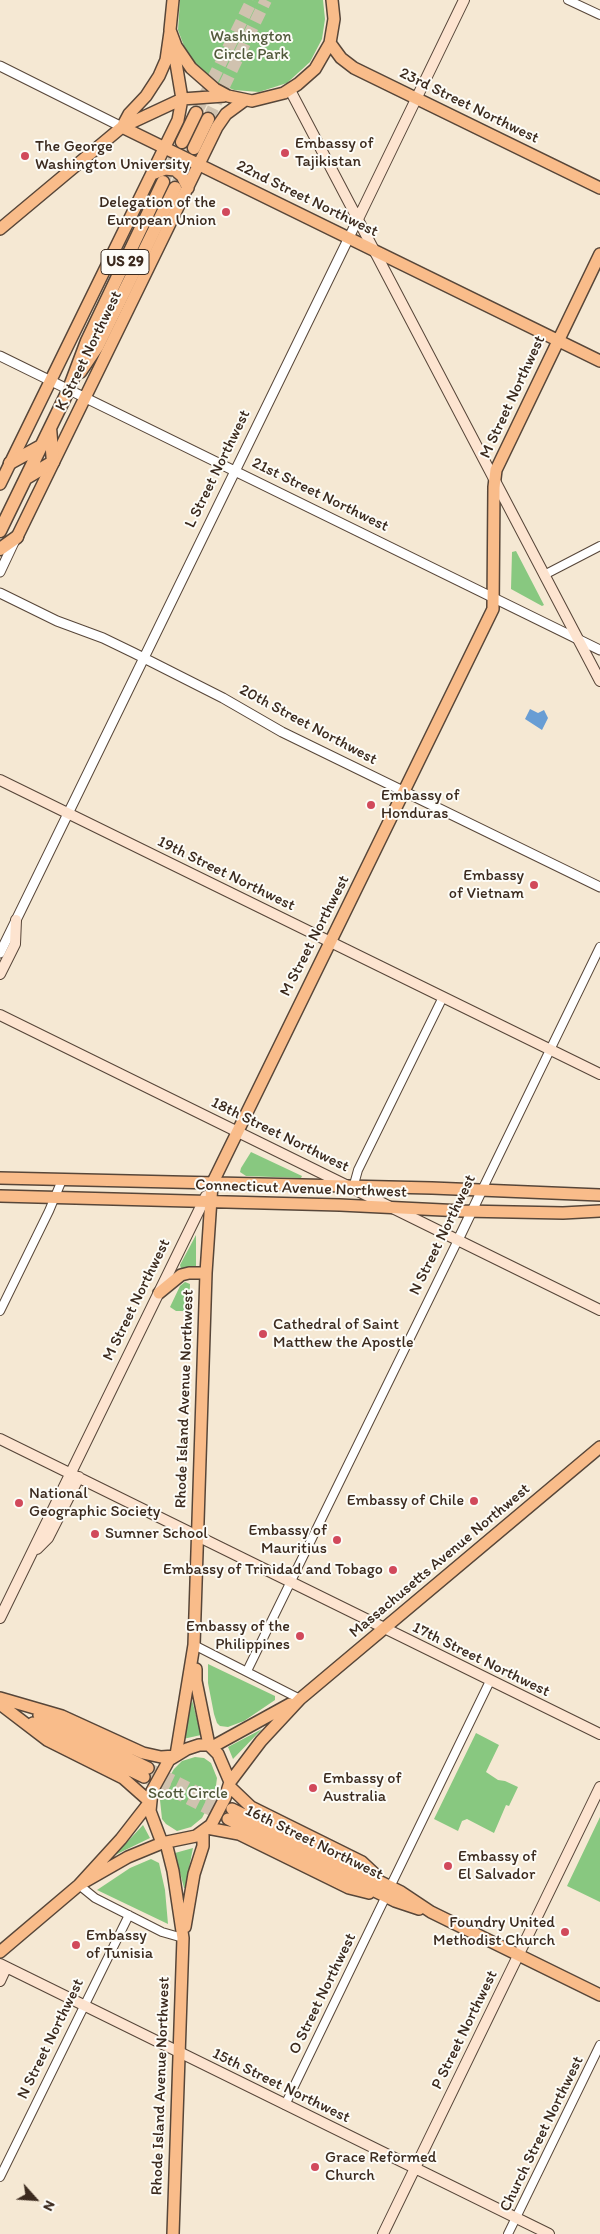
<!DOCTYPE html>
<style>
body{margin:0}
#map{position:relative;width:600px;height:2234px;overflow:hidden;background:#f5e8d3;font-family:Itim,sans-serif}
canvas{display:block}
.north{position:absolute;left:10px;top:2174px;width:50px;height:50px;-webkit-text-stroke:4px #fdfcf7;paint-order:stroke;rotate:116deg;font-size:14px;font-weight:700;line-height:20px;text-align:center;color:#3b2a1e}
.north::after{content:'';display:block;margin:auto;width:18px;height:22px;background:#3b2a1e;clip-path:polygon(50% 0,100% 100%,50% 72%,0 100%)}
</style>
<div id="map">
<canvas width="600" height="2234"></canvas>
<div class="north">N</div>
</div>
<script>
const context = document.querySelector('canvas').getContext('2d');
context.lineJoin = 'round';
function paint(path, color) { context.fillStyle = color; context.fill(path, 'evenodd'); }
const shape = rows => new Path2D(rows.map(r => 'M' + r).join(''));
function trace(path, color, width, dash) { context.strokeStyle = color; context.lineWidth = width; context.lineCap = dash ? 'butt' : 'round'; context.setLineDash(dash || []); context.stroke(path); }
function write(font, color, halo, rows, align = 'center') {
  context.font = font + ' Itim,sans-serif'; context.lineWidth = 4; context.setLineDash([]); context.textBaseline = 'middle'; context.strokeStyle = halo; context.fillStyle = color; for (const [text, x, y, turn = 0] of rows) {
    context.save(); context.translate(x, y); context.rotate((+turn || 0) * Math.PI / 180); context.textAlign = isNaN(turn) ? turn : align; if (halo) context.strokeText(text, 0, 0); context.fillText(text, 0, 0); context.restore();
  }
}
paint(shape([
 [180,0,323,0,325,19,322,39,310,62,287,83,259,92,234,90,211,80,199,70,187,54,178,30],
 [516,551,544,605,542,606,511,589,512,552],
 [251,1152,302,1176,301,1178,246,1176,240,1172,241,1168],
 [196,1235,196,1266,181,1269,180,1265],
 [185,1282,190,1284,189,1311,176,1311,170,1307,180,1286],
 [208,1664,275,1696,275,1700,244,1721,228,1727,220,1726,217,1723,214,1714,208,1683],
 [192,1700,201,1735,183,1739,187,1724],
 [262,1729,233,1759,228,1747],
 [476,1733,499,1745,486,1772,498,1780,505,1781,518,1787,509,1806,506,1805,494,1833,467,1819,462,1821,458,1831,434,1819],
 [195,1757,204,1758,211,1763,217,1778,215,1793,202,1818,191,1827,177,1831,166,1824,162,1819,160,1800,165,1784,174,1769,182,1761],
 [600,1817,600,1902,567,1886],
 [143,1825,150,1838,115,1855],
 [193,1848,185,1888,184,1888,175,1853],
 [151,1859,159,1863,165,1890,168,1924,97,1890,130,1868]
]), '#88c880');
paint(shape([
 [530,709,538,713,544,710,548,718,542,730,525,719]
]), '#689dd4');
trace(shape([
 [148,1768,231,1808],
 [144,1777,228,1819]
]), '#d0c2af', 11, [11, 5.5]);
trace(shape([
 [196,113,252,0],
 [208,119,266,0],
 [163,182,181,145],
 [175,188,193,150]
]), '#d0c2af', 12, [12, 6]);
const minor = shape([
 [568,0,600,15],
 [546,574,600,546],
 [353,1188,358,1170,443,997],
 [482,1190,600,947],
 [0,1311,49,1211,62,1180],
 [194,1645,300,1699],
 [247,1671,458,1240],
 [79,1885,95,1898,162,1932,183,1938],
 [390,1887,490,1681],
 [285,2105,386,1896],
 [0,2177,129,1915],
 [508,2234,600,2045]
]);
const tertiary = shape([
 [0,66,122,127],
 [0,356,600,650],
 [0,572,16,538],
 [0,593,57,621,103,638,134,653,223,698,282,732,600,887],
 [0,953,358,219],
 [458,1240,482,1190]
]);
const secondary = shape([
 [290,90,600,681],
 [358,219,464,0],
 [0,780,600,1074],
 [0,974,15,944,16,920],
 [0,1015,600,1310],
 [0,1439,600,1734],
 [37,1549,48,1538,79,1477],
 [0,1618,206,1196],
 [0,1964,549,2234],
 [0,1981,6,1968],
 [383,2234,600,1787]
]);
const primary = shape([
 [173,0,170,30,176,46,191,68,215,89,228,96,252,101,284,93,298,84,315,69,330,43,334,19,332,0],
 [330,43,341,58,354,68,600,188],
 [122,127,600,361],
 [122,127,129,114,146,96,159,76,166,60,170,32],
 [152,174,165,169,175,170,182,176,188,188],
 [0,229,122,127,182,99,224,96],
 [0,484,178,120,182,99,176,63,176,46],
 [17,537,217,127,226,114,245,100],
 [0,1178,432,1188,600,1195],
 [0,1196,340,1205,463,1211,563,1213,600,1211],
 [159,1293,181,1275,189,1273,206,1273],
 [196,1669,196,1681,209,1745],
 [0,1698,62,1716,143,1753,161,1757,175,1756],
 [0,1704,47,1740,123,1778,149,1801],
 [39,1715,148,1768],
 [33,1723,144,1777],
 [212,1747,290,1704],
 [176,1755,194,1645,206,1273,212,1184,493,609,494,487,496,470,600,254],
 [230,1782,261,1741,300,1699,600,1447],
 [229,1786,251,1807,362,1862,377,1876],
 [232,1809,401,1892,431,1912,600,1995],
 [228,1819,395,1901,419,1909],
 [207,1828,239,1834,349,1888,369,1893],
 [166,1843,173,1871,183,1938,173,2234],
 [79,1885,128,1857,162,1843,196,1836,211,1825,225,1798,230,1782,218,1754,209,1745,199,1745,187,1749,169,1760,152,1791,150,1811,162,1843],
 [185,1927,194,1874,203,1846,203,1831],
 [0,1952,79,1885,121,1839,149,1803]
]);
const trunk = shape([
 [182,142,196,113],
 [194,148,208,119],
 [80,372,97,347,175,188],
 [10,463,41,446],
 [26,478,53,462,50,428],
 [0,531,69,389,87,341,163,182],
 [0,549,17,537]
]);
trace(minor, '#574639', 10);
trace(tertiary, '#574639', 11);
trace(secondary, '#574639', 12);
trace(primary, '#574639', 14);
trace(trunk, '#574639', 15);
trace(minor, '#fff', 8);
trace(tertiary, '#fff', 9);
trace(secondary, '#fde4d0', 10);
trace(primary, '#f9bc8a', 11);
trace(trunk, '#f9bc8a', 12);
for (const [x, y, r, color] of [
 [285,153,5,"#d1495b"],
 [25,156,5,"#d1495b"],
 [226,212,5,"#d1495b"],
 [371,805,5,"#d1495b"],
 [534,885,5,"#d1495b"],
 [263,1334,5,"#d1495b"],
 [474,1501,5,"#d1495b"],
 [19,1503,5,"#d1495b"],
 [95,1534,5,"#d1495b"],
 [337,1540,5,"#d1495b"],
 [393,1570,5,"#d1495b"],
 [300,1636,5,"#d1495b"],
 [313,1788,5,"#d1495b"],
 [448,1866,5,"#d1495b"],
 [565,1932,5,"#d1495b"],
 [76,1945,5,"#d1495b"],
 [315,2167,5,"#d1495b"]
]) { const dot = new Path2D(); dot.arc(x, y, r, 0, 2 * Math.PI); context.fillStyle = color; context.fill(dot); trace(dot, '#fdfcf7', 2); }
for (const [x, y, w] of [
 [125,262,48]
]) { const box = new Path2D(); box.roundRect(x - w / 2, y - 12.5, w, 25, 4); context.fillStyle = '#fdfcf7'; context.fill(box); trace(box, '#3b2a1e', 1); }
write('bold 15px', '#3b2a1e', null, [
 ["US 29",125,262]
]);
write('16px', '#52593b', '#fdfcf7', [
 ["Washington",251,37],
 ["Circle Park",251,55],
 ["Scott Circle",188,1794]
]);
write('16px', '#3b2a1e', '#fdfcf7', [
 ["23rd Street Northwest",469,106,26],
 ["22nd Street Northwest",307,199,26],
 ["K Street Northwest",89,351,-64],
 ["M Street Northwest",513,397,-65],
 ["L Street Northwest",218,469,-64],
 ["21st Street Northwest",320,495,26],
 ["20th Street Northwest",308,725,28],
 ["19th Street Northwest",226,874,26],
 ["M Street Northwest",315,936,-63],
 ["18th Street Northwest",280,1135,26],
 ["Connecticut Avenue Northwest",301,1189,2],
 ["N Street Northwest",443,1235,-64],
 ["M Street Northwest",137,1300,-64],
 ["Rhode Island Avenue Northwest",185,1399,-88],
 ["Massachusetts Avenue Northwest",440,1561,-40],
 ["17th Street Northwest",481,1660,26],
 ["16th Street Northwest",314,1843,26],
 ["O Street Northwest",323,1994,-64],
 ["P Street Northwest",465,2030,-64],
 ["N Street Northwest",51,2039,-64],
 ["Rhode Island Avenue Northwest",161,2086,-88],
 ["15th Street Northwest",281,2086,26],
 ["Church Street Northwest",542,2134,-64]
]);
write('16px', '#3b2a1e', '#fdfcf7', [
 ["Embassy of",295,144],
 ["Tajikistan",295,162],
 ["The George",35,147],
 ["Washington University",35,165],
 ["Delegation of the",216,203,"right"],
 ["European Union",216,221,"right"],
 ["Embassy of",381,796],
 ["Honduras",381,814],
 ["Embassy",524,876,"right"],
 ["of Vietnam",524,894,"right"],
 ["Cathedral of Saint",273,1325],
 ["Matthew the Apostle",273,1343],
 ["National",29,1494],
 ["Geographic Society",29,1512],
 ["Embassy of Chile",464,1501,"right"],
 ["Embassy of",327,1531,"right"],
 ["Mauritius",327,1549,"right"],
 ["Sumner School",105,1534],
 ["Embassy of Trinidad and Tobago",383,1570,"right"],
 ["Embassy of the",290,1627,"right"],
 ["Philippines",290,1645,"right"],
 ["Embassy of",323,1779],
 ["Australia",323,1797],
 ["Embassy of",458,1857],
 ["El Salvador",458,1875],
 ["Foundry United",555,1923,"right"],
 ["Methodist Church",555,1941,"right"],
 ["Embassy",86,1936],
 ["of Tunisia",86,1954],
 ["Grace Reformed",325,2158],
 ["Church",325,2176]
], 'left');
</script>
